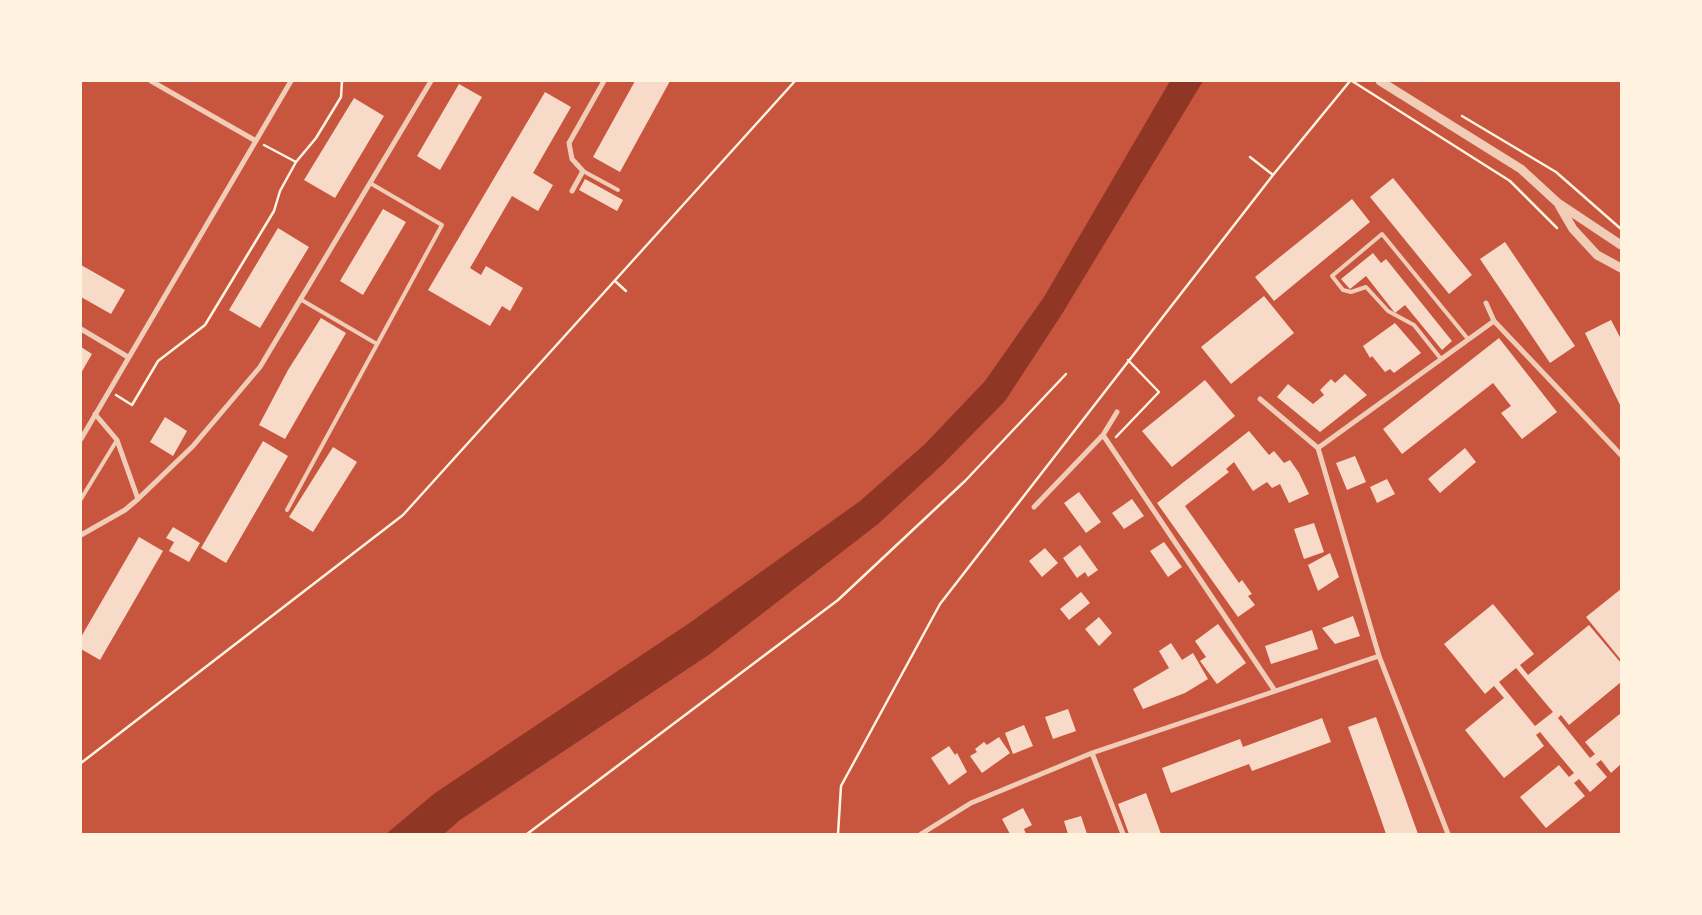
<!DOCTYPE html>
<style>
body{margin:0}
#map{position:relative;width:1702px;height:915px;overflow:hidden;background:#c8553d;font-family:"Noto Sans",sans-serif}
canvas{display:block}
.frame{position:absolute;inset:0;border:82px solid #fff3e0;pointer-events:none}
</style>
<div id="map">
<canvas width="1702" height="915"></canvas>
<div class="frame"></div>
</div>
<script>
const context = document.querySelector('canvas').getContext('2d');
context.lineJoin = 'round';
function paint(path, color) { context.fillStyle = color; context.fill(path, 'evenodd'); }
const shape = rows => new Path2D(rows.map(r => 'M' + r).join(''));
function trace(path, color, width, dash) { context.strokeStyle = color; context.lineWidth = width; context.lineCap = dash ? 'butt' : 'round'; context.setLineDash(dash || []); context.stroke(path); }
paint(shape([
 [1170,81,1203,81,1062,314,1005,401,943,464,878,524,710,654,460,820,444,834,386,834,435,793,688,624,860,501,925,444,985,381,1044,297]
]), '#8f3625');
paint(shape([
 [635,81,670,81,620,172,593,157],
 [459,84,482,97,440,170,417,156],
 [545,92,571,107,533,173,553,185,538,211,512,196,470,268,481,275,486,266,523,288,510,311,502,306,490,326,428,290],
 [354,98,384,116,335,198,304,180],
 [1393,178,1472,275,1449,294,1370,197],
 [585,179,623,200,617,211,579,190],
 [1352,199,1370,222,1274,301,1255,277],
 [383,209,406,222,363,295,340,281],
 [278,228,309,247,260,328,229,310],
 [1505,242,1575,346,1550,363,1480,259],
 [1373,253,1381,263,1386,259,1452,341,1442,350,1405,305,1395,313,1366,276,1350,289,1341,279],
 [81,265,125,290,111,314,81,297],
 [1264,296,1294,333,1231,384,1201,347],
 [321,318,346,333,285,439,259,425,288,370],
 [1611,320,1621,339,1621,407,1585,333],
 [1395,323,1421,353,1394,373,1390,369,1385,372,1372,356,1370,358,1363,346],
 [1499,338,1557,412,1522,439,1501,413,1511,406,1493,383,1402,454,1383,429],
 [81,347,92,354,81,373],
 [1345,374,1367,395,1320,432,1277,397,1288,384,1313,404,1324,395,1320,390,1331,379,1335,383],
 [1205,380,1235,416,1172,467,1142,431],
 [165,417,187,431,173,456,150,442],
 [1249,431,1269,455,1274,451,1284,463,1290,460,1299,473,1309,494,1289,503,1280,484,1272,488,1267,482,1253,491,1234,462,1226,469,1229,472,1185,506,1239,583,1242,580,1252,594,1248,596,1255,605,1238,617,1157,503],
 [263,441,288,456,226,563,201,548],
 [333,447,357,462,313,532,289,517],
 [1465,448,1476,462,1440,493,1428,479],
 [1355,456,1366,482,1347,490,1336,463],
 [1387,479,1395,494,1377,503,1370,487],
 [1079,492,1101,522,1086,533,1064,503],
 [1132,499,1144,516,1124,529,1112,513],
 [1314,523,1324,552,1304,559,1294,529],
 [173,527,200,543,189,562,169,551,174,542,166,538],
 [139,537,163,551,100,660,81,649,81,637],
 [1164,542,1182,567,1168,577,1150,551],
 [1080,545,1098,570,1088,577,1085,572,1077,578,1063,558],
 [1045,548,1058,563,1042,577,1029,561],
 [1330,553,1339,577,1318,591,1308,565],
 [1621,589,1621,660,1586,617],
 [1081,592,1090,603,1069,620,1060,609],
 [1493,604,1534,654,1520,665,1528,675,1589,625,1621,663,1621,682,1569,725,1561,715,1558,718,1590,758,1595,754,1585,742,1621,713,1621,764,1611,773,1601,760,1596,764,1607,777,1590,792,1579,779,1574,783,1585,796,1546,828,1520,797,1559,765,1569,777,1574,773,1540,732,1536,735,1544,746,1504,778,1465,730,1504,698,1494,686,1485,694,1444,644],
 [1516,668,1553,712,1535,726,1499,682],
 [1353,616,1360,636,1335,644,1322,628],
 [1099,617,1112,633,1099,646,1085,629],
 [1218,624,1246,663,1217,684,1200,661,1206,657,1195,641],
 [1312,630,1318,649,1271,664,1265,646],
 [1171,643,1182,660,1193,653,1208,679,1185,693,1143,709,1133,689,1169,668,1159,651],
 [1068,709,1076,731,1053,739,1045,717],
 [1376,717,1418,834,1386,834,1376,805,1348,727],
 [1322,718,1331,742,1252,771,1249,764,1171,793,1162,768,1240,739,1243,747],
 [1024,725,1033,746,1013,754,1005,733],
 [999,737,1010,753,982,773,970,756,977,752,975,749,984,742,987,745],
 [949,746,955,755,957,753,967,772,949,785,931,758],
 [1146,793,1161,834,1129,834,1118,804],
 [1023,808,1032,825,1024,829,1026,834,1010,834,1002,819],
 [1081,816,1087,834,1068,834,1064,821]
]), '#f7dbc8');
trace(shape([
 [1352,81,1510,181,1557,228],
 [1462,116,1556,172,1621,229],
 [264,145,296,162],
 [1250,157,1273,175],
 [615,281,626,291],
 [116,395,132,405,158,361,205,325,274,211,280,191,296,162,316,138,341,97,342,81],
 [1116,437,1159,392,1128,360],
 [81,763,403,515,795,81],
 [527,834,838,600,965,481,1066,374],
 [838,834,841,786,940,604,1273,175,1350,81]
]), '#fff3e0', 2.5);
trace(shape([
 [583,171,618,190],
 [300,299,377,344],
 [1441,359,1414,325,1388,311,1366,287,1351,292,1343,290,1332,276,1382,234,1468,339],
 [81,499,117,440],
 [287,510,442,225,370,183]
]), '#f1ccb7', 4);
trace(shape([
 [151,81,256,141],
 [572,191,583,171,572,159,569,143,604,81],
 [1486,303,1494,321,1621,455],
 [81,329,128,357],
 [1260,399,1318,448,1379,656,1448,834],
 [95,414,117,440,138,499],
 [1103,435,1117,412],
 [81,439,291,81],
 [1318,448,1494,321],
 [1034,507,1103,435,1275,691],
 [81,535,125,510,138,499,193,446,260,367,431,81],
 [1092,753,1123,834],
 [921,834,971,803,1092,753,1379,656]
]), '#f1ccb7', 5);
trace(shape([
 [1380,81,1521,169,1558,203,1621,245],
 [1559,205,1573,229,1597,255,1621,268]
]), '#f1ccb7', 9);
</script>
